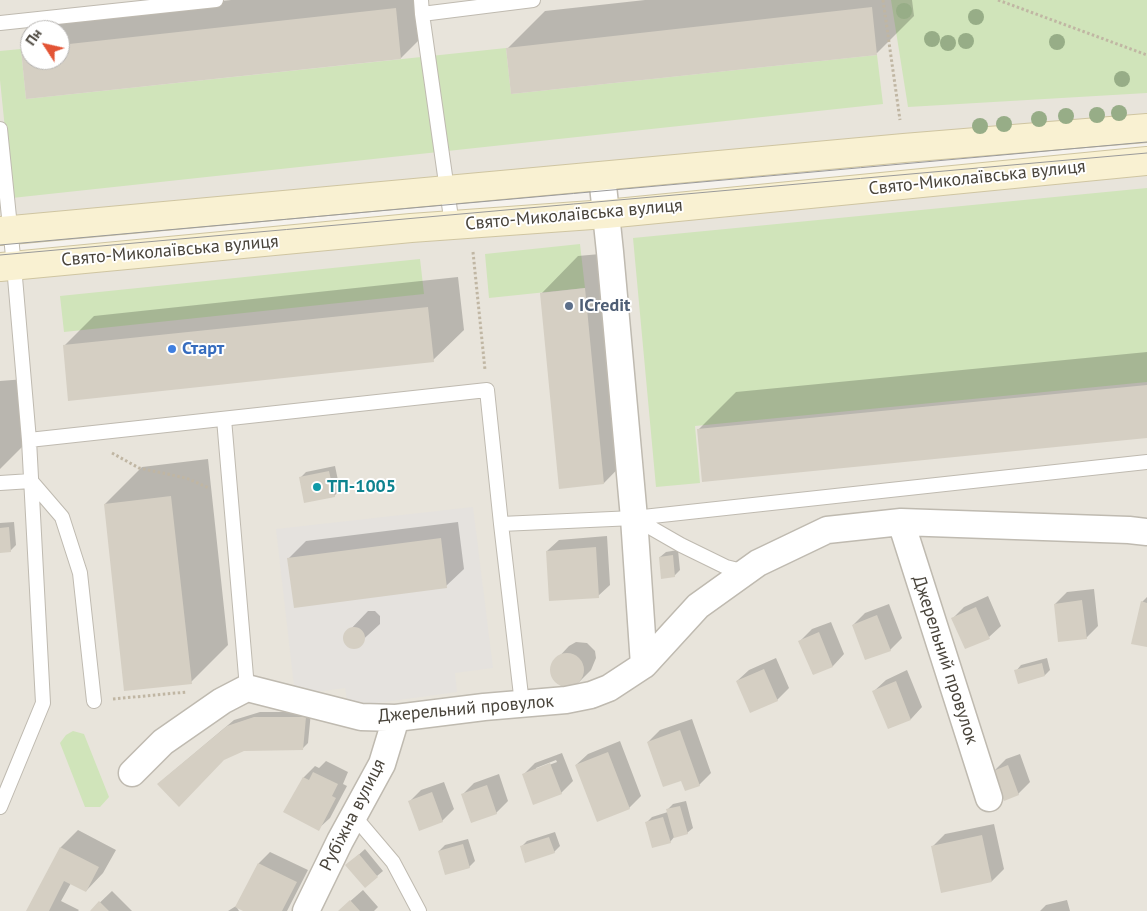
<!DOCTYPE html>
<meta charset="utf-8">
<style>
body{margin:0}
#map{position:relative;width:1147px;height:911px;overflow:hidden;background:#f5f2ed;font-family:"PT Sans",sans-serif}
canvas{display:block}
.north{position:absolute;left:20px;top:20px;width:50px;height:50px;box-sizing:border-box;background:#fff;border:1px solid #b6b4b1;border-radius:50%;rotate:305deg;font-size:14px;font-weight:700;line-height:20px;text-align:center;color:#49443b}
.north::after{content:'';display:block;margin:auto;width:18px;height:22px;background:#e35435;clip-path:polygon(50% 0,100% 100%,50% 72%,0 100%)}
</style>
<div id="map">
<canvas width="1147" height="911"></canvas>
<div class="north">Пн</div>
</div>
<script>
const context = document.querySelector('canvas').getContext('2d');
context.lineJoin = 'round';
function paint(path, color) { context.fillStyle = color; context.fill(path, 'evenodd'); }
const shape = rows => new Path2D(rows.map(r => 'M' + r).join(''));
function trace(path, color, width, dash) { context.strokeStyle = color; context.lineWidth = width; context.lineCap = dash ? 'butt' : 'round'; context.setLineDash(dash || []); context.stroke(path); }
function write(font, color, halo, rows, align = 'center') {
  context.font = font + ' "PT Sans",sans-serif'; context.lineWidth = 4; context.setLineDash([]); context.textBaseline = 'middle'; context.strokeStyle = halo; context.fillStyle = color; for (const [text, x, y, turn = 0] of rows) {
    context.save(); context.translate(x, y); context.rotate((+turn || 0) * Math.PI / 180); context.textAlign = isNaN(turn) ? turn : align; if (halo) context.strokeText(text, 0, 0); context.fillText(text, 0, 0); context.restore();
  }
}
paint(shape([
 [0,0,1147,0,1147,128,0,231],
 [30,30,60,30,60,60,30,60],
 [1147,161,1147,911,0,911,0,267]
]), '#e8e4db');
paint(shape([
 [473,507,493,668,455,673,457,692,348,707,345,688,295,695,276,529]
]), '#e5e2de');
paint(shape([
 [891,0,1147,0,1147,93,908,107],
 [506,48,511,94,877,55,883,104,12,198,0,80,0,51,21,49,26,99],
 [1147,188,1147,382,695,426,700,483,656,487,633,238],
 [580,244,585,288,489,298,485,254],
 [420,259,424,294,64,332,60,296],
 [73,731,84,734,109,797,100,807,85,807,60,743,66,735]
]), '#d0e4ba');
paint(shape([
 [231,0,428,0,431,28,401,58,27,98,22,50,30,42,30,60,60,60,60,30,42,30,52,19],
 [645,0,912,0,914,16,877,53,507,49,545,11],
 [622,252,641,445,604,483,561,487,541,294,578,256],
 [458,277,464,330,433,360,64,346,94,316],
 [1147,352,1147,437,699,429,736,392],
 [25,379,29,440,0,469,0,381],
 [208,459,228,645,191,682,105,504,142,467],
 [335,466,340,490,334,496,301,477,306,472],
 [14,522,16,545,10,551,0,552,0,523],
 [458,522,464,569,446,586,288,559,306,541],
 [607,536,610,585,598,596,547,551,559,540],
 [678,550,680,570,674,576,660,557,666,552],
 [1094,589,1098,626,1086,638,1055,604,1067,592],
 [988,596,1001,626,989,637,953,618,964,607],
 [1147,597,1147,646,1142,602],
 [889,604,902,638,890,650,853,625,865,613],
 [368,611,375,611,380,616,380,624,356,646,350,646,346,642,345,635],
 [831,622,844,654,833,666,813,674,800,641,812,629],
 [576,642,587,643,595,651,596,658,591,670,579,682,573,686,560,685,554,680,551,674,553,663,569,646],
 [776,658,789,688,777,700,737,681,749,670],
 [1047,658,1050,670,1045,675,1016,671,1021,665],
 [907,670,922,707,911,719,889,728,874,691,886,680],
 [260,712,311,712,308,743,302,749,244,750,164,779,234,720],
 [692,719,711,773,699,785,682,780,648,742,660,730],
 [620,741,641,796,629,808,576,765,588,754],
 [562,753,573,781,561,793,524,774,535,763],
 [556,760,557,762,536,770,536,768],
 [1020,754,1030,782,1018,794,994,771,1006,759],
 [326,761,348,772,343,784,347,786,330,818,318,829,285,812,304,777,315,766,319,768],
 [499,774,508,801,496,813,462,795,474,783],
 [444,782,454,809,442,821,410,801,421,790],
 [686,801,693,828,687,833,675,836,670,842,647,822,652,817,668,812,668,809,673,804],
 [994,824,1004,869,992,881,942,891,933,846,945,834],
 [78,830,116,850,103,873,86,891,71,883,61,901,79,910,78,911,27,911,61,847],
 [555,832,560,846,554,852,521,847,527,841],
 [468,839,475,861,469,867,439,851,445,845],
 [365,849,383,871,377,876,353,860],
 [270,852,308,870,287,911,246,911,259,863],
 [363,890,378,907,374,911,339,911],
 [112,891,132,911,91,911],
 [1067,900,1070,911,1040,911,1046,905],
 [236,906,239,911,228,911]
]), '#0003');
paint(shape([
 [872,7,877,55,511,94,506,48],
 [396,8,401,59,26,99,21,49,30,48,30,60,60,60,60,45],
 [585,288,604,484,559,489,540,293],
 [428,307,434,362,68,401,63,345],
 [1147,385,1147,438,702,482,697,429],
 [329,471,335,497,304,503,299,477],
 [171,496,192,684,124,691,104,504],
 [9,527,11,552,0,553,0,528],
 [441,538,447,588,294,608,287,558],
 [596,547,599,598,549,601,546,551],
 [673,555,675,577,661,579,659,557],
 [1082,600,1087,639,1058,642,1054,604],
 [1141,601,1147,603,1147,647,1131,644],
 [976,607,990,639,965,649,951,618],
 [877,615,891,651,865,660,852,625],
 '343 638a11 11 0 1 1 22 0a11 11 0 1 1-22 0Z',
 [819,632,833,667,813,675,798,641],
 '550 670a17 17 0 1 1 34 0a17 17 0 1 1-34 0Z',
 [1042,663,1045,676,1018,684,1014,670],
 [764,669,778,701,750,713,736,681],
 [896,681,911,720,888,729,872,691],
 [254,717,306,717,303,750,244,751,224,760,179,807,157,784,227,726],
 [680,730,700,786,685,791,681,781,663,787,647,742],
 [608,752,630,809,597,822,575,765],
 [550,763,562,794,533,805,522,774],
 [1008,765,1019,795,1004,801,993,771],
 [313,772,338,784,332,796,336,798,319,831,283,812,303,777,309,780],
 [487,785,497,814,471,823,461,794],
 [432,792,443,822,419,831,408,801],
 [680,806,688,834,674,838,666,809],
 [663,817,671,843,652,848,645,822],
 [982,835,992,882,941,893,931,846],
 [549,837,555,853,525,863,520,846],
 [463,844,470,868,445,875,438,851],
 [60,847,99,867,86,892,64,881,49,911,26,911],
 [359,854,378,877,365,888,345,865],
 [258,863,297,882,282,911,243,911,235,907],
 [350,900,360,911,338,911],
 [99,901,109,911,90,911]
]), '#d5cfc3');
const lane = shape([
 [421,0,422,14,533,0],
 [422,14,452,225],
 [0,23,216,0],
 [0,129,14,266,29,440,43,703,0,807],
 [224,419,247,688],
 [29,440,487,390,501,524,634,518,1147,462],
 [31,481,62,517,80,573,94,701],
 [0,483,31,481],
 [634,518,681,545,726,567,746,572],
 [501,524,522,704],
 [354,816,393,862,419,911]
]);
const street = shape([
 [602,176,610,252,634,518,644,665],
 [901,522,989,798],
 [132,773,163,742,222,701,247,688,361,717,396,718,484,707,566,700,591,695,609,688,644,665,698,606,758,563,827,530,901,522,1129,530,1147,532],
 [306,911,340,841,382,764,396,718]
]);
const secondary = shape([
 [0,231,904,148,1147,128],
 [0,267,411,228,606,214,1147,161]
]);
trace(lane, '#bfbab0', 16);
trace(street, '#bfbab0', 29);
trace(secondary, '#cfc5a1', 30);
trace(shape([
 [883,0,900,120],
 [998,0,1147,55],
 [473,252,485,370],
 [112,453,139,468,186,478,209,488],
 [113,699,187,692]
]), '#c0b6a3', 3, [2.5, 2.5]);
trace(lane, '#fff', 14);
trace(street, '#fff', 26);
trace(secondary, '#f9f1d2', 28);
trace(shape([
 [0,245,1147,142],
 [0,255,1147,153]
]), '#9a9a9a', 1);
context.fillStyle = '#97ad87';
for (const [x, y] of [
 [904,11],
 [976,17],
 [932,39],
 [966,41],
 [1057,42],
 [948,43],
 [1122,79],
 [1119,113],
 [1097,115],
 [1066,116],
 [1039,119],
 [1004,124],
 [980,126]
]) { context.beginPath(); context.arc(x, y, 8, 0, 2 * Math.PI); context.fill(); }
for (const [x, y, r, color] of [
 [569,306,5,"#5c6f8a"],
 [172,349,5,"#3f7fe0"],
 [317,487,5,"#0f9aa8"]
]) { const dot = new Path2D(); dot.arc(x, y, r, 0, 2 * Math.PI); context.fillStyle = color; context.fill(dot); trace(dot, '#fff', 2); }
write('18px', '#49443b', '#fff', [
 ["Свято-Миколаївська вулиця",977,178,-6],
 ["Свято-Миколаївська вулиця",574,215,-5],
 ["Свято-Миколаївська вулиця",170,251,-5],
 ["Джерельний провулок",945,660,72],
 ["Джерельний провулок",466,709,-5],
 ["Рубіжна вулиця",353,815,-63]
]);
write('bold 18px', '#4e5e75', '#fff', [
 ["ICredit",579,306]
], 'left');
write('bold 18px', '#366cbe', '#fff', [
 ["Старт",182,349]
], 'left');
write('bold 18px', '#0d838f', '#fff', [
 ["ТП-1005",327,487]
], 'left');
</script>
